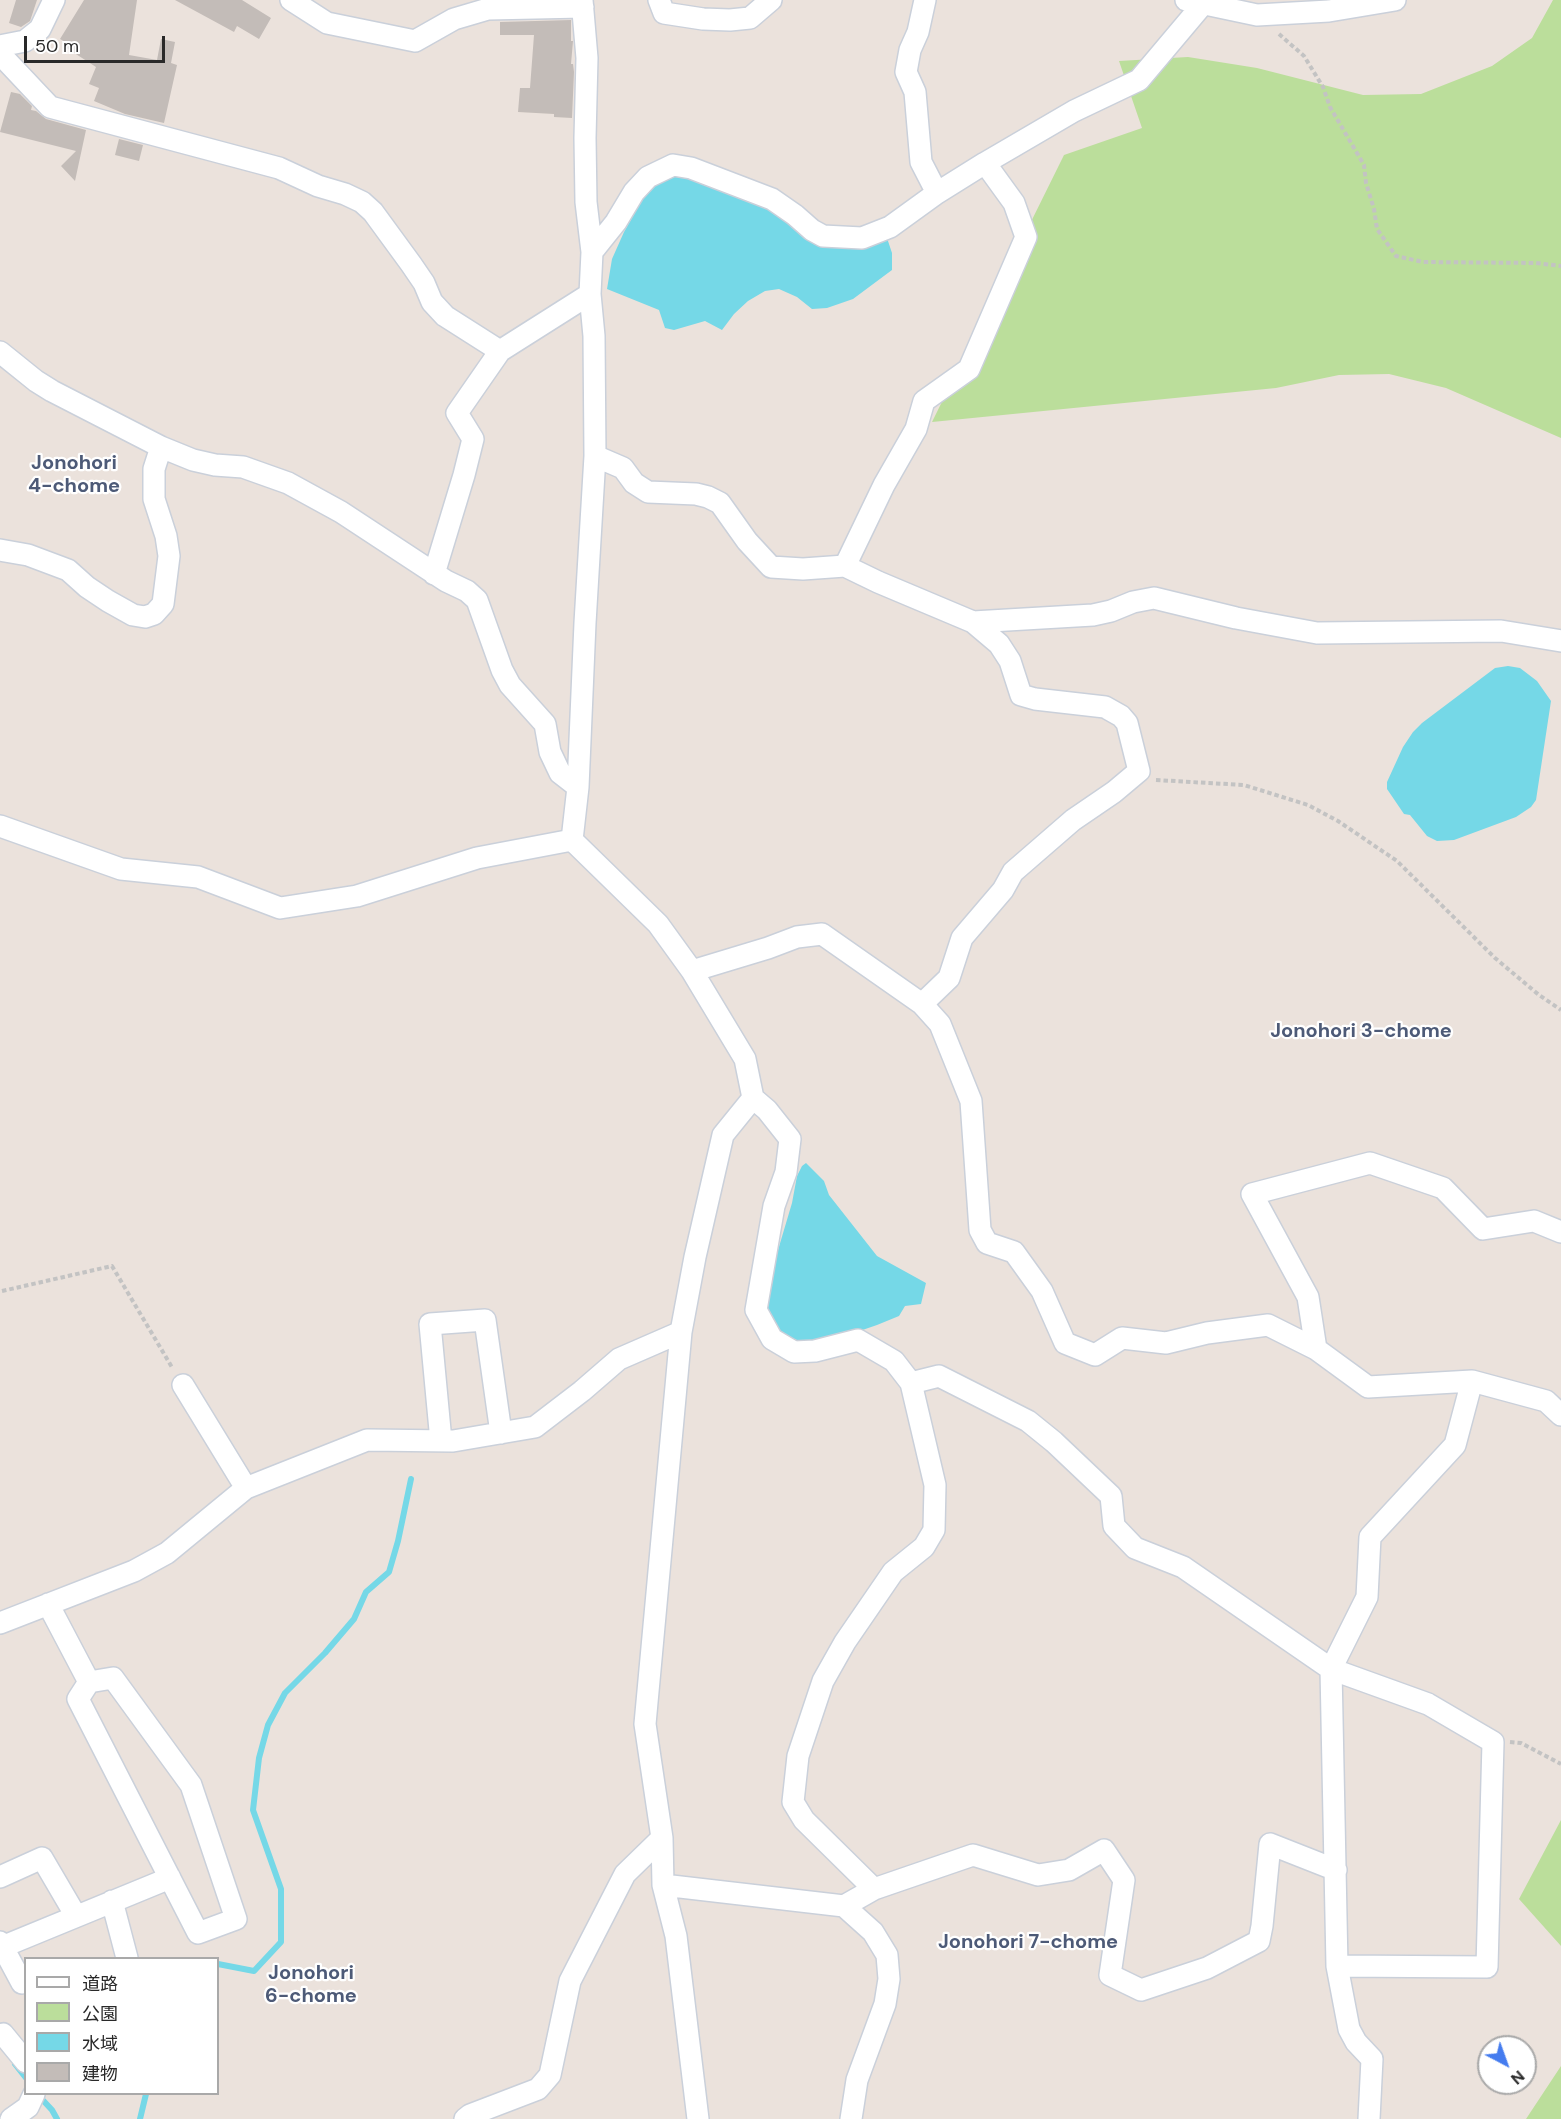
<!DOCTYPE html>
<meta charset="utf-8">
<style>
body{margin:0}
#map{position:relative;width:1561px;height:2119px;overflow:hidden;background:#ebe2dc;font-family:"DM Sans","Noto Sans JP",sans-serif}
canvas{display:block}
.legend{position:absolute;left:24px;top:1957px;width:195px;height:138px;box-sizing:border-box;background:#fff;border:2px solid #a9a9a9;margin:0;padding:8px 10px;list-style:none;font-size:18px;color:#292929}
.legend li{display:flex;align-items:center;gap:12px;height:30px}
.legend b{width:30px;border:2px solid #a9a9a9}
.north{position:absolute;left:1477px;top:2035px;width:60px;height:60px;box-sizing:border-box;background:#fff;border:2px solid #a9a9a9;border-radius:50%;rotate:139deg;font-size:16px;font-weight:700;line-height:24px;text-align:center;color:#292929}
.north::after{content:'';display:block;margin:auto;width:21px;height:27px;background:#457cef;clip-path:polygon(50% 0,100% 100%,50% 72%,0 100%)}
.scale{position:absolute;left:24px;top:36px;width:141px;height:27px;box-sizing:border-box;border:3px solid #292929;border-top:0;padding-left:8px;font-size:18px;line-height:21px;white-space:nowrap;color:#292929;-webkit-text-stroke:4px #fff;paint-order:stroke}
</style>
<div id="map">
<canvas width="1561" height="2119"></canvas>
<ul class="legend">
<li><b style="height:8px;background:#fff"></b>道路</li>
<li><b style="height:16px;background:#bbde9b"></b>公園</li>
<li><b style="height:16px;background:#75d8e7"></b>水域</li>
<li><b style="height:16px;background:#c3bcb8"></b>建物</li>
</ul>
<div class="north">N</div>
<div class="scale">50 m</div>
</div>
<script>
const context = document.querySelector('canvas').getContext('2d');
context.lineJoin = 'round';
function paint(path, color) { context.fillStyle = color; context.fill(path, 'evenodd'); }
const shape = rows => new Path2D(rows.map(r => 'M' + r).join(''));
function trace(path, color, width, dash) { context.strokeStyle = color; context.lineWidth = width; context.lineCap = dash ? 'butt' : 'round'; context.setLineDash(dash || []); context.stroke(path); }
function write(font, color, halo, rows, align = 'center') {
  context.font = font + ' "DM Sans",sans-serif'; context.lineWidth = 4.5; context.setLineDash([]); context.textBaseline = 'middle'; context.strokeStyle = halo; context.fillStyle = color; for (const [text, x, y, turn = 0] of rows) {
    context.save(); context.translate(x, y); context.rotate((+turn || 0) * Math.PI / 180); context.textAlign = isNaN(turn) ? turn : align; if (halo) context.strokeText(text, 0, 0); context.fillText(text, 0, 0); context.restore();
  }
}
paint(shape([
 [1553,0,1561,0,1561,438,1446,388,1389,374,1339,375,1276,388,932,422,1064,155,1142,128,1119,61,1188,57,1257,68,1363,95,1421,94,1492,66,1532,38],
 [1561,1820,1561,1946,1519,1899],
 [1561,2066,1561,2119,1526,2119]
]), '#bbde9b');
paint(shape([
 [681,175,765,203,795,230,810,241,887,238,892,253,892,270,853,299,827,308,812,309,797,297,779,289,765,291,748,301,734,314,722,330,705,321,674,330,665,328,659,310,607,289,612,259,624,232,650,185,666,176],
 [1508,666,1520,668,1537,681,1551,701,1536,800,1531,807,1516,817,1454,840,1437,841,1427,836,1410,815,1404,814,1387,789,1387,782,1403,747,1413,732,1422,723,1495,668],
 [806,1163,824,1181,829,1195,877,1256,926,1283,921,1304,905,1306,899,1316,877,1325,842,1337,812,1343,792,1343,766,1320,770,1277,792,1203,797,1176,802,1166]
]), '#75d8e7');
trace(shape([
 [218,1964,254,1971,281,1942,281,1889,253,1810,259,1758,268,1725,285,1693,325,1653,354,1619,366,1592,389,1572,398,1541,411,1479],
 [15,2064,26,2078],
 [39,2096,52,2110,57,2119],
 [140,2119,146,2094]
]), '#75d8e7', 6);
paint(shape([
 [16,0,37,0,30,21,21,27,9,23],
 [84,0,137,0,129,55,157,60,161,39,175,42,171,63,177,65,164,123,125,114,94,101,99,88,89,84,96,67,65,47,67,43,60,39],
 [175,0,242,0,271,18,259,39,237,26,234,32],
 [571,20,571,41,573,41,571,64,573,64,574,72,572,118,554,117,554,114,518,112,520,88,530,88,534,35,500,35,500,22],
 [11,92,20,94,32,106,31,110,36,111,46,119,86,130,75,181,61,166,76,151,0,132],
 [119,139,143,145,139,161,115,155]
]), '#c3bcb8');
const minor = shape([
 [291,0,327,23,415,41,454,19,488,9,583,7],
 [582,0,587,58,585,138,586,202,592,252,590,294,594,336,595,456,585,623,578,787,572,840,658,924,692,971,745,1059,753,1098,723,1135,695,1257,681,1332,645,1724,662,1838,663,1885,676,1936,698,2119],
 [659,0,664,13,703,19,730,20,750,18,771,0],
 [925,0,918,32,910,50,906,72,915,92,921,162,937,193],
 [1186,0,1257,15,1329,11,1395,0],
 [0,46,25,41,40,29,54,0],
 [0,54,50,107,279,168,318,186,345,194,362,202,373,212,411,264,424,283,432,302,445,316,500,351],
 [592,252,616,222,634,192,648,177,673,165,691,168,772,199,795,215,812,230,823,236,862,238,890,227,937,193,985,163,1074,111,1139,80,1203,4],
 [0,352,36,381,52,391,161,447,193,460,215,465,243,467,288,483,341,512,446,581,467,591,477,600,502,670,510,685,545,724,550,752,560,773,578,787],
 [595,456,623,468,634,483,648,492,696,494,708,497,720,503,747,541,771,567,803,569,845,566,878,582,973,622,999,644,1010,661,1021,695,1035,699,1105,707,1121,716,1127,723,1139,771,1114,792,1073,820,1013,872,1003,890,962,938,949,978,922,1004],
 [0,550,28,555,68,570,87,587,108,601,133,615,145,617,154,614,163,604,169,556,166,536,154,499,154,469,161,447],
 [845,566,884,485,916,429,924,401,969,369,1026,237,1014,203,985,163],
 [434,574,464,475,473,439,457,413,500,351,590,294],
 [973,622,1093,615,1111,611,1133,602,1154,598,1236,618,1317,633,1501,631,1561,641],
 [0,826,121,869,198,877,280,908,357,896,477,858,572,840],
 [692,971,768,948,797,937,822,934,922,1004,940,1024,971,1101,980,1230,987,1243,1014,1252,1042,1291,1065,1343,1095,1355,1122,1338,1166,1343,1207,1333,1268,1325,1316,1349,1368,1387,1472,1381,1546,1401,1561,1415],
 [753,1098,767,1110,790,1139,786,1172,774,1206,756,1310,772,1339,794,1352,815,1351,858,1340,894,1361,911,1383,935,1485,934,1530,924,1547,893,1572,845,1642,823,1681,798,1756,793,1802,804,1820,874,1889],
 [1316,1349,1308,1297,1252,1194,1370,1163,1443,1188,1483,1229,1534,1221,1561,1232],
 [911,1383,939,1376,1028,1421,1054,1442,1111,1496,1114,1526,1135,1548,1183,1567,1331,1669,1428,1704,1493,1742,1487,1967,1337,1966],
 [183,1385,246,1488],
 [441,1441,430,1324,485,1320,501,1433],
 [48,1604,89,1682,113,1678,191,1785,236,1919,198,1933,78,1699,89,1682],
 [0,1623,134,1571,167,1553,246,1488,367,1440,453,1441,535,1427,582,1391,619,1359,681,1332],
 [0,1877,42,1858,76,1916],
 [663,1885,844,1906,873,1932,887,1955,889,1979,885,2004,857,2080,851,2119],
 [112,1901,127,1958],
 [844,1906,874,1889,973,1855,1038,1875,1069,1870,1104,1850,1124,1880,1110,1975,1141,1990,1207,1968,1259,1941,1262,1926,1270,1844,1336,1870],
 [0,1942,22,1983],
 [2,1947,170,1878],
 [0,2035,3,2034,26,2062],
 [11,2119,28,2107,34,2094],
 [465,2119,470,2115,538,2089,550,2075,570,1981,625,1874,662,1838],
 [1369,2119,1372,2059,1356,2042,1349,2029,1337,1966,1331,1669,1367,1597,1370,1537,1455,1445,1472,1381]
]);
trace(minor, '#cad0da', 24);
trace(shape([
 [1279,34,1304,56,1323,87,1330,107,1364,165,1366,183,1374,209,1377,229,1396,256,1423,262,1536,263,1561,266],
 [1156,780,1244,785,1308,805,1338,821,1397,861,1495,958,1539,995,1561,1010],
 [2,1291,112,1266,173,1369],
 [1510,1742,1521,1743,1561,1764]
]), '#c3c3c3', 4, [4.5, 3]);
trace(minor, '#fff', 21);
write('bold 20px', '#4d5a77', '#fff', [
 ["Jonohori",74,464],
 ["4-chome",74,487],
 ["Jonohori 3-chome",1361,1032],
 ["Jonohori 7-chome",1028,1943],
 ["Jonohori",311,1974],
 ["6-chome",311,1997]
]);
</script>
